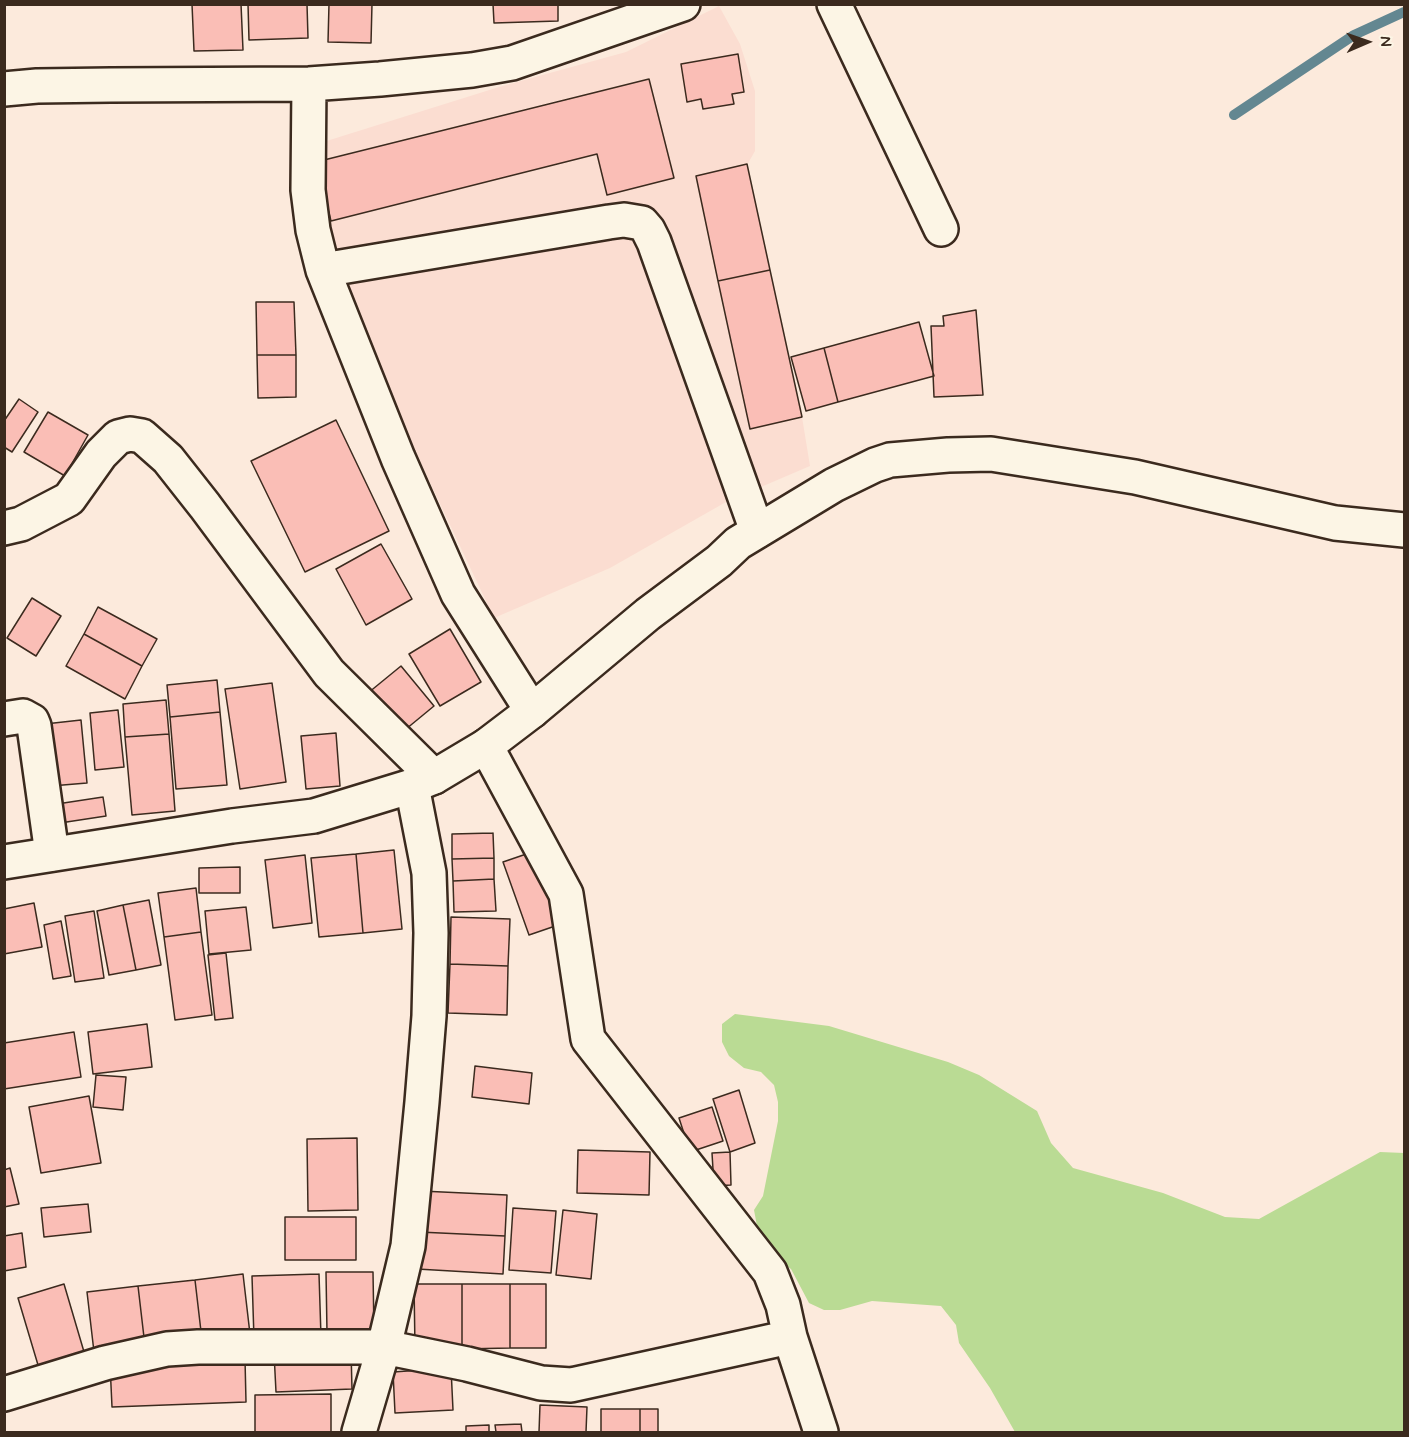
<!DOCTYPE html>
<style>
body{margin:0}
#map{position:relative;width:1409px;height:1437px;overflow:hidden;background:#fceadc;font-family:Mynerve,sans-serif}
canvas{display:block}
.frame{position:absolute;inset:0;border:6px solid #3b2a1e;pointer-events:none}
.north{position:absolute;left:1337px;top:12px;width:60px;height:60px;-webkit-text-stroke:4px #fcf5e5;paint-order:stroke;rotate:88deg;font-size:16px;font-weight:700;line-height:24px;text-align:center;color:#3b2a1e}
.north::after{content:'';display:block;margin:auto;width:21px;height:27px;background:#3b2a1e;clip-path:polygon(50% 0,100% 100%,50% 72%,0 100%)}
</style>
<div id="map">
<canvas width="1409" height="1437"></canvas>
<div class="frame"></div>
<div class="north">N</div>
</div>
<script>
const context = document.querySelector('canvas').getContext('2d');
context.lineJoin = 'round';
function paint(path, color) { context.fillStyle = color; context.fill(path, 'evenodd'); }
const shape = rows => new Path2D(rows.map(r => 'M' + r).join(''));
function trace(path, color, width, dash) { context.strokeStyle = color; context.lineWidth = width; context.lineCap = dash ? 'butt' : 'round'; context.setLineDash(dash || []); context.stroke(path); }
paint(shape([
 [719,6,740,44,755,91,755,151,747,165,802,417,810,466,726,502,610,568,494,618,380,377,316,197,317,144,499,87,626,52]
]), '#fbddd1');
paint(shape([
 [735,1014,829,1026,948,1062,979,1075,1037,1111,1051,1143,1073,1168,1163,1193,1225,1217,1259,1219,1380,1152,1404,1153,1404,1432,1015,1432,990,1388,959,1343,956,1325,941,1306,872,1301,840,1310,824,1310,809,1303,791,1269,777,1259,757,1226,754,1210,763,1196,778,1121,778,1102,774,1085,761,1072,744,1068,729,1056,722,1042,722,1024]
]), '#badb94');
trace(shape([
 [1234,115,1354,35,1404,12]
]), '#638791', 10);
const building = shape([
 [192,4,241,4,243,50,194,51,192,4],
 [248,4,307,4,308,38,249,40,248,4],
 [329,4,372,4,371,43,328,42,329,4],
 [493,4,558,4,558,21,494,23,493,4],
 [738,54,744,92,732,94,734,104,703,109,701,99,687,102,681,64,738,54],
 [649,79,674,178,607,195,597,154,331,221,316,162,649,79],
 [747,164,770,270,718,281,696,176,747,164],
 [770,270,802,417,750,429,718,281,770,270],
 [256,302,294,302,296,355,257,355,256,302],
 [976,310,983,395,934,397,931,326,944,326,943,316,976,310],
 [919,322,934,376,838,402,824,348,919,322],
 [824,348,838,402,806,411,791,357,824,348],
 [257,355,296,355,296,397,258,398,257,355],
 [19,399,38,412,12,452,4,447,4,421,19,399],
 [48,412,88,435,65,476,24,452,48,412],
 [336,420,389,531,305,572,251,461,336,420],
 [381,544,412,599,366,625,336,569,381,544],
 [32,598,61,616,36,656,7,638,32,598],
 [98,607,157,639,142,666,84,634,98,607],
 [450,629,481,682,440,706,409,654,450,629],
 [84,634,142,666,125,699,66,666,84,634],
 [401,666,434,706,400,734,368,693,401,666],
 [217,680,220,712,170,717,167,685,217,680],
 [272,683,286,782,240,789,225,689,272,683],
 [166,700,169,734,125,737,123,704,166,700],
 [118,710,124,767,95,770,90,713,118,710],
 [220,712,227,785,176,789,170,717,220,712],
 [81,720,87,783,51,786,45,724,81,720],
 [336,733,340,786,306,789,301,736,336,733],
 [169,734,175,811,132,815,125,737,169,734],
 [103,797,106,816,60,823,57,804,103,797],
 [493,833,494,858,452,859,452,834,493,833],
 [394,850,402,929,363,933,356,854,394,850],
 [538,850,564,923,529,935,503,862,538,850],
 [356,854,363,933,319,937,311,858,356,854],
 [305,855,312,923,273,928,265,860,305,855],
 [494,858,494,879,453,881,452,859,494,858],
 [240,867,240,893,199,893,199,868,240,867],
 [494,879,496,911,454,912,453,881,494,879],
 [196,888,201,932,164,937,158,893,196,888],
 [149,900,161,965,136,970,123,905,149,900],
 [34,903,42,947,4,954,4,909,34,903],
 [123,905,136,970,109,975,97,911,123,905],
 [246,907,251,950,209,954,205,911,246,907],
 [94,911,104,978,75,982,65,916,94,911],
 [451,917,510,919,508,966,450,964,451,917],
 [61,921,71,976,53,979,44,925,61,921],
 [201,932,212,1015,175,1020,164,937,201,932],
 [226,953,233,1018,215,1020,208,955,226,953],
 [450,964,508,966,507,1015,448,1013,450,964],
 [147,1024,152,1067,93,1074,88,1032,147,1024],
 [74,1032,81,1077,4,1089,4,1043,74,1032],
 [475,1066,532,1073,529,1104,472,1097,475,1066],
 [96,1075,126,1077,123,1110,93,1107,96,1075],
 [739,1090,755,1143,730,1152,713,1099,739,1090],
 [89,1096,101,1163,41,1173,29,1107,89,1096],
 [712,1107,723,1141,690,1152,679,1118,712,1107],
 [357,1138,358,1210,308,1211,307,1139,357,1138],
 [578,1150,650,1152,649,1195,577,1193,578,1150],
 [730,1152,731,1185,714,1186,712,1153,730,1152],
 [10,1168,19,1204,4,1207,4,1170,10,1168],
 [421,1191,507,1195,505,1236,419,1232,421,1191],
 [88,1204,91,1232,44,1237,41,1208,88,1204],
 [513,1208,556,1211,551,1273,509,1270,513,1208],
 [563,1210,597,1214,591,1279,556,1275,563,1210],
 [285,1217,356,1217,356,1260,285,1260,285,1217],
 [419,1232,505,1236,503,1274,417,1269,419,1232],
 [22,1233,26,1267,4,1271,4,1236,22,1233],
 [326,1272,373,1272,374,1332,327,1333,326,1272],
 [243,1274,250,1334,202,1340,195,1280,243,1274],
 [319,1274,321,1337,254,1339,252,1276,319,1274],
 [195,1280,202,1340,145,1346,138,1286,195,1280],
 [64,1284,87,1362,41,1375,18,1298,64,1284],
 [414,1284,462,1284,462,1349,415,1348,414,1284],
 [462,1284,510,1284,510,1348,462,1349,462,1284],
 [510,1284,546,1284,546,1348,510,1348,510,1284],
 [138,1286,145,1346,94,1352,87,1292,138,1286],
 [351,1350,352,1389,276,1392,274,1353,351,1350],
 [245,1359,246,1402,112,1407,110,1364,245,1359],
 [451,1368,453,1410,395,1413,393,1372,451,1368],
 [331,1394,331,1432,255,1432,255,1395,331,1394],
 [540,1405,587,1407,586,1432,539,1432,540,1405],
 [601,1409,640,1409,640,1432,601,1432,601,1409],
 [640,1409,658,1409,658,1432,640,1432,640,1409],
 [521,1424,522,1432,496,1432,495,1425,521,1424],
 [489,1425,489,1432,466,1432,466,1426,489,1425]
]);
paint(building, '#fabeb6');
trace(building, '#3b2a1e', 1.5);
const street = shape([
 [834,4,941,229],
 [309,84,308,190,313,230,323,270,398,458,458,594,532,711],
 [4,89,37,86,111,85,309,84,380,79,472,70,512,63,683,4],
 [323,270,609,222,624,220,642,223,648,230,654,242,757,531],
 [4,528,21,524,69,499,101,454,118,437,130,434,142,436,168,459,205,506,329,673,434,777],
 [4,719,23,716,32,721,34,726,52,854],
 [486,746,566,894,588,1039,770,1272,783,1305,790,1337,821,1432],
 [4,1394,105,1363,167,1349,198,1347,384,1347,467,1364,541,1383,571,1385,790,1337],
 [359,1432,384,1347,408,1246,422,1102,429,1016,431,933,429,873,412,786]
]);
const secondary = shape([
 [4,862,232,826,314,816,412,786,434,777,486,746,532,711,648,614,719,561,738,543,834,485,875,465,890,460,948,455,991,454,1135,477,1335,523,1404,530]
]);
trace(street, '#3b2a1e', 38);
trace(secondary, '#3b2a1e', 38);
trace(street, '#fcf5e5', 33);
trace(secondary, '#fcf5e5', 33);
</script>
